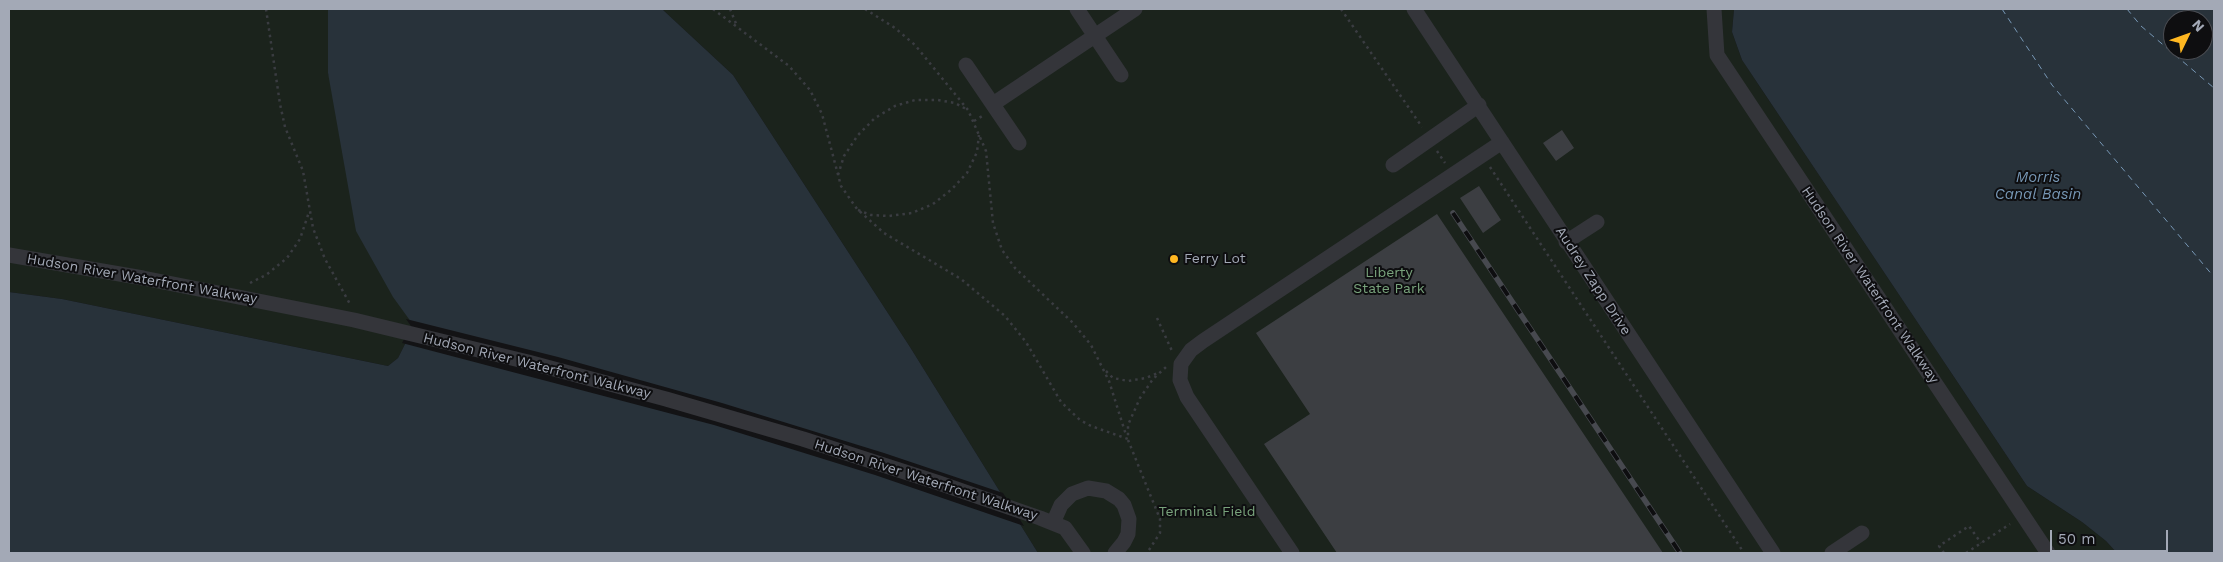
<!DOCTYPE html>
<style>
body{margin:0}
#map{position:relative;width:2223px;height:562px;overflow:hidden;background:#131315;font-family:"Work Sans",sans-serif}
canvas{display:block}
.frame{position:absolute;inset:0;border:10px solid #a3a9b6;pointer-events:none}
.north{position:absolute;left:2163px;top:10px;width:50px;height:50px;box-sizing:border-box;background:#0e0e10;border:1px solid #4a4c52;border-radius:50%;rotate:48deg;font-size:14px;font-weight:700;line-height:20px;text-align:center;color:#a3a9b6}
.north::after{content:'';display:block;margin:auto;width:18px;height:22px;background:#ffb721;clip-path:polygon(50% 0,100% 100%,50% 72%,0 100%)}
.scale{position:absolute;left:2050px;top:530px;width:118px;height:22px;box-sizing:border-box;border:2px solid #a3a9b6;border-top:0;padding-left:6px;font-size:15px;line-height:18px;white-space:nowrap;color:#a3a9b6;-webkit-text-stroke:4px #0e0e10;paint-order:stroke}
</style>
<div id="map">
<canvas width="2223" height="562"></canvas>
<div class="frame"></div>
<div class="north">N</div>
<div class="scale">50 m</div>
</div>
<script>
const context = document.querySelector('canvas').getContext('2d');
context.lineJoin = 'round';
function paint(path, color) { context.fillStyle = color; context.fill(path, 'evenodd'); }
const shape = rows => new Path2D(rows.map(r => 'M' + r).join(''));
function trace(path, color, width, dash) { context.strokeStyle = color; context.lineWidth = width; context.lineCap = dash ? 'butt' : 'round'; context.setLineDash(dash || []); context.stroke(path); }
function write(font, color, halo, rows, align = 'center') {
  context.font = font + ' "Work Sans",sans-serif'; context.lineWidth = 4; context.setLineDash([]); context.textBaseline = 'middle'; context.strokeStyle = halo; context.fillStyle = color; for (const [text, x, y, turn = 0] of rows) {
    context.save(); context.translate(x, y); context.rotate((+turn || 0) * Math.PI / 180); context.textAlign = isNaN(turn) ? turn : align; if (halo) context.strokeText(text, 0, 0); context.fillText(text, 0, 0); context.restore();
  }
}
paint(shape([
 [9,9,328,9,328,73,414,326,398,358,388,366,62,299,9,292],
 [662,9,1734,9,1732,32,1742,60,2027,486,2082,522,2106,541,2117,553,1038,553,910,347,733,75]
]), '#1b231c');
paint(shape([
 [328,9,662,9,733,75,910,347,1038,553,9,553,9,292,62,299,388,366,398,358,414,326,393,297,356,231,328,73],
 [1734,9,2214,9,2214,553,2117,553,2106,541,2082,522,2027,486,1742,60,1732,32],
 [2173,20,2203,20,2203,50,2173,50]
]), '#28323a');
paint(shape([
 [406,319,558,357,722,403,884,453,1003,493,1024,526,875,475,714,425,402,343,411,326]
]), '#131315');
trace(shape([
 [2002,9,2052,85,2214,277],
 [2127,9,2141,26,2214,88]
]), '#7797b5', 1, [6, 5]);
paint(shape([
 [1562,130,1574,148,1556,161,1543,143],
 [1479,186,1501,220,1483,233,1460,198],
 [1437,214,1663,553,1337,553,1264,444,1310,414,1256,333]
]), '#3c3e42');
trace(shape([
 [266,9,280,104,285,127,303,171,313,228,325,259,350,304],
 [713,9,789,66,810,90,822,114,841,186,857,209,884,233,961,279,1005,316,1026,342,1061,402,1080,420,1091,426,1128,439,1128,425,1140,398,1153,379,1166,367],
 [730,9,737,26],
 [865,9,895,28,915,45,968,110,986,151,993,223,1002,250,1015,268,1073,323,1091,345,1109,381,1126,435],
 [1341,9,1422,127],
 [974,121,984,115],
 [1437,151,1445,163],
 [1490,167,1744,553],
 [838,175,844,156,858,135,875,118,895,106,915,100,938,100,955,103,966,109],
 [858,210,871,215,889,216,912,213,933,204,952,189,967,173,977,152,979,135],
 [250,283,266,275,287,258,300,239,309,212],
 [1157,318,1172,351],
 [1106,371,1113,378,1128,381,1146,378,1158,373],
 [1128,440,1160,519,1160,533,1147,553],
 [1944,553,1939,546,1969,526,1981,543],
 [1966,553,2010,524]
]), '#3a3c41', 2.5, [2.5, 4]);
trace(shape([
 [1077,9,1121,75],
 [1414,9,1773,553],
 [1714,9,1717,55,2048,553],
 [966,65,1019,143],
 [993,104,1135,9],
 [1393,165,1479,105],
 [1566,242,1597,222],
 [9,255,143,278,354,320,528,362,666,399,803,439,939,483,1040,518,1065,528,1083,553],
 [1053,523,1061,505,1072,494,1088,488,1106,491,1119,499,1124,505,1129,519,1128,534,1124,542,1115,553],
 [1292,553,1187,397,1180,380,1181,364,1191,350,1203,341,1502,142],
 [1832,553,1862,533]
]), '#34353a', 15);
const rail = shape([
 [1453,213,1680,553]
]);
trace(rail, '#47494f', 5.5);
trace(rail, '#0e0e10', 4, [11]);
for (const [x, y, r, color] of [
 [1174,259,5,"#ffb721"]
]) { const dot = new Path2D(); dot.arc(x, y, r, 0, 2 * Math.PI); context.fillStyle = color; context.fill(dot); trace(dot, '#0e0e10', 2); }
write('14px', '#a3a9b6', '#0e0e10', [
 ["Ferry Lot",1184,259]
], 'left');
write('14px', '#79a37c', '#0e0e10', [
 ["Liberty",1389,273],
 ["State Park",1389,289],
 ["Terminal Field",1207,512]
]);
write('14px', '#a3a9b6', '#0e0e10', [
 ["Hudson River Waterfront Walkway",142,279,10],
 ["Audrey Zapp Drive",1593,281,57],
 ["Hudson River Waterfront Walkway",1870,285,56],
 ["Hudson River Waterfront Walkway",537,366,14],
 ["Hudson River Waterfront Walkway",926,480,18]
]);
write('italic 15px', '#7797b5', '#0e0e10', [
 ["Morris",2038,178],
 ["Canal Basin",2038,195]
]);
</script>
